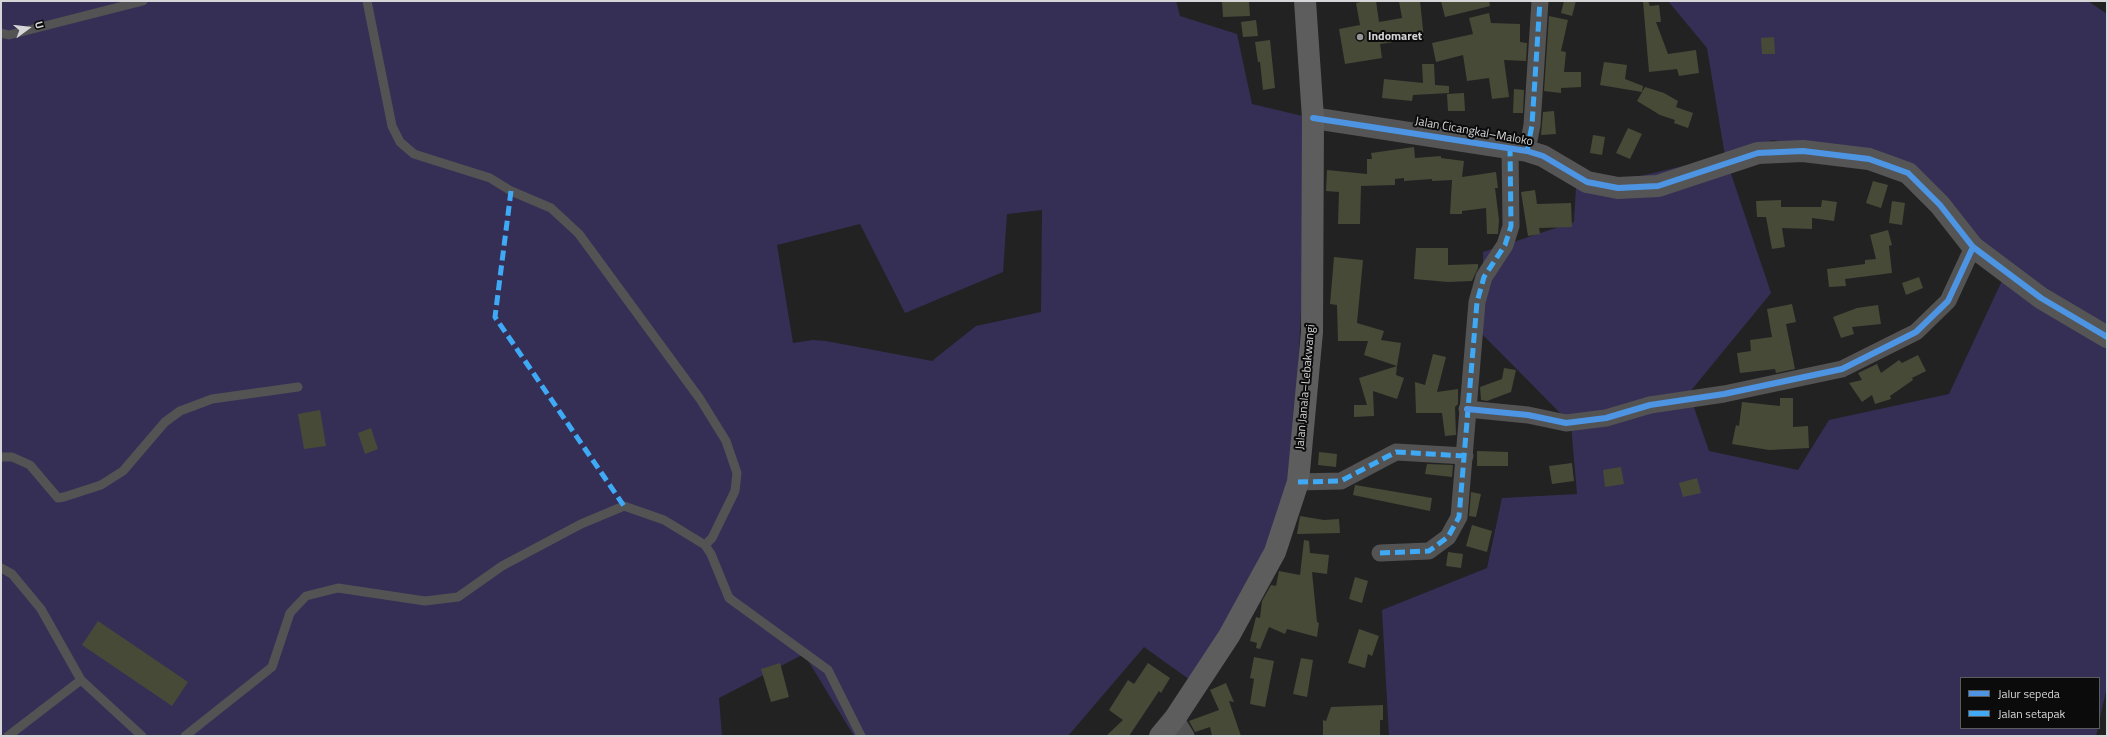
<!DOCTYPE html>
<meta charset="utf-8">
<style>
body{margin:0}
#map{position:relative;width:2108px;height:737px;overflow:hidden;background:#222223;font-family:"Titillium Web",sans-serif}
canvas{display:block}
.frame{position:absolute;inset:0;border:2px solid #d6d6d8;pointer-events:none}
.legend{position:absolute;left:1960px;top:677px;width:140px;height:52px;box-sizing:border-box;background:#0b0b0c;border:1px solid #5c5c5e;margin:0;padding:5px 7px;list-style:none;font-size:12px;color:#d6d6d8}
.legend li{display:flex;align-items:center;gap:8px;height:20px}
.legend b{width:20px;border:1px solid #5c5c5e}
.north{position:absolute;left:8px;top:8px;width:40px;height:40px;-webkit-text-stroke:3px #0b0b0c;paint-order:stroke;rotate:75deg;font-size:11px;font-weight:700;line-height:16px;text-align:center;color:#d6d6d8}
.north::after{content:'';display:block;margin:auto;width:14px;height:18px;background:#d6d6d8;clip-path:polygon(50% 0,100% 100%,50% 72%,0 100%)}
</style>
<div id="map">
<canvas width="2108" height="737"></canvas>
<div class="frame"></div>
<ul class="legend">
<li><b style="height:5px;background:#4d94e3"></b>Jalur sepeda</li>
<li><b style="height:5px;background:#3fa9f5"></b>Jalan setapak</li>
</ul>
<div class="north">U</div>
</div>
<script>
const context = document.querySelector('canvas').getContext('2d');
context.lineJoin = 'round';
function paint(path, color) { context.fillStyle = color; context.fill(path, 'evenodd'); }
const shape = rows => new Path2D(rows.map(r => 'M' + r).join(''));
function trace(path, color, width, dash) { context.strokeStyle = color; context.lineWidth = width; context.lineCap = dash ? 'butt' : 'round'; context.setLineDash(dash || []); context.stroke(path); }
function write(font, color, halo, rows, align = 'center') {
  context.font = font + ' "Titillium Web",sans-serif'; context.lineWidth = 4; context.setLineDash([]); context.textBaseline = 'middle'; context.strokeStyle = halo; context.fillStyle = color; for (const [text, x, y, turn = 0] of rows) {
    context.save(); context.translate(x, y); context.rotate((+turn || 0) * Math.PI / 180); context.textAlign = isNaN(turn) ? turn : align; if (halo) context.strokeText(text, 0, 0); context.fillText(text, 0, 0); context.restore();
  }
}
paint(shape([
 [1,1,1176,1,1180,16,1237,34,1252,104,1311,118,1292,484,1250,590,1193,682,1144,647,1068,736,854,736,804,654,719,698,722,736,1,736],
 [1042,210,1041,312,976,326,932,361,826,341,813,340,793,343,777,245,860,224,905,313,1003,272,1007,214],
 [1668,1,2088,1,2107,14,2107,687,2099,722,2099,678,1961,678,1961,728,2098,728,2096,736,1389,736,1382,610,1487,568,1502,498,1577,494,1571,424,1483,335,1483,252,1574,222,1577,171,1624,180,1725,156,1707,48],
 [1773,140,1896,164,2008,268,1949,394,1829,420,1798,470,1709,451,1689,393,1771,293,1725,156]
]), '#352f56');
paint(shape([
 [1222,1,1249,1,1250,16,1223,17],
 [1365,1,1376,1,1379,22,1402,18,1399,1,1420,1,1424,39,1407,40,1380,44,1382,58,1345,64,1339,29,1360,25,1356,3],
 [1441,1,1489,1,1490,6,1445,17],
 [1564,1,1576,1,1572,16,1561,13],
 [1643,1,1648,1,1650,6,1659,5,1661,22,1656,22,1668,54,1696,50,1699,73,1679,76,1677,69,1649,72],
 [1489,13,1491,23,1520,24,1520,42,1527,43,1526,61,1504,60,1509,97,1492,99,1489,78,1467,81,1463,55,1436,62,1432,43,1473,34,1469,18],
 [1549,16,1568,20,1561,51,1566,52,1564,72,1581,72,1581,87,1561,88,1561,93,1544,91],
 [1256,20,1258,36,1243,37,1241,22],
 [1774,37,1775,54,1762,54,1761,38],
 [1270,40,1275,88,1263,90,1260,62,1258,62,1255,42],
 [1604,62,1627,65,1625,79,1643,86,1642,92,1600,85],
 [1422,64,1434,64,1435,85,1449,86,1449,93,1413,95,1412,101,1382,98,1384,79,1423,83],
 [1645,87,1664,93,1678,101,1676,107,1693,113,1688,128,1674,123,1675,120,1660,115,1637,101],
 [1514,89,1524,90,1523,113,1513,113],
 [1464,93,1465,111,1448,111,1447,94],
 [1554,111,1556,134,1541,135,1543,112],
 [1628,128,1642,134,1630,159,1616,153],
 [1593,135,1605,137,1602,155,1590,153],
 [1414,147,1415,158,1441,156,1441,158,1464,161,1462,177,1496,172,1498,188,1495,188,1499,220,1498,234,1487,234,1486,208,1462,211,1462,214,1450,214,1452,180,1432,181,1432,179,1404,181,1404,178,1395,179,1395,185,1361,186,1360,224,1338,224,1339,192,1326,191,1327,170,1367,174,1367,159,1372,159,1371,153],
 [1873,181,1888,185,1881,208,1866,203],
 [1535,190,1537,204,1571,203,1572,227,1539,228,1540,234,1528,236,1521,192],
 [1781,200,1781,207,1821,207,1822,200,1837,202,1834,221,1812,218,1812,229,1782,228,1785,247,1772,249,1766,217,1757,217,1756,201],
 [1892,201,1905,203,1902,225,1889,223],
 [1888,230,1892,245,1889,246,1892,273,1845,279,1846,286,1829,287,1827,269,1865,264,1865,260,1876,259,1870,235],
 [1416,248,1448,248,1448,265,1478,264,1478,268,1472,281,1448,282,1414,279],
 [1334,257,1363,260,1357,323,1384,331,1381,340,1401,343,1397,366,1364,355,1368,341,1338,341,1337,305,1330,304],
 [1919,277,1923,288,1906,295,1902,283],
 [1792,304,1796,322,1786,324,1795,369,1776,373,1775,369,1740,373,1737,353,1751,351,1750,340,1772,337,1767,309],
 [1878,305,1881,324,1852,327,1854,334,1841,338,1833,317,1857,308],
 [1433,354,1446,357,1437,392,1458,389,1458,404,1455,407,1456,435,1445,436,1442,413,1416,413,1415,382,1425,385],
 [1918,355,1926,371,1912,378,1913,380,1890,396,1891,399,1875,404,1872,395,1862,402,1849,383,1862,380,1858,373,1877,364,1881,373,1899,360,1902,363],
 [1397,366,1396,375,1404,378,1397,399,1373,391,1374,416,1354,417,1354,405,1367,405,1359,378],
 [1504,368,1516,370,1511,392,1487,401,1481,400,1480,387,1502,379],
 [1780,398,1793,398,1793,427,1808,426,1809,448,1769,450,1732,444,1736,425,1739,426,1742,402,1780,406],
 [320,410,326,446,304,449,298,414],
 [371,428,378,449,365,454,358,433],
 [1477,451,1508,452,1508,466,1477,466],
 [1319,452,1337,454,1336,467,1318,465],
 [1572,463,1574,481,1552,484,1549,466],
 [1427,464,1453,465,1452,477,1425,474],
 [1621,467,1624,484,1605,487,1603,470],
 [1697,478,1701,493,1683,497,1679,483],
 [1355,485,1432,498,1430,511,1353,495],
 [1471,492,1481,494,1476,517,1469,516],
 [1300,516,1324,520,1339,519,1340,533,1297,534],
 [1472,525,1492,531,1487,552,1466,546],
 [1304,540,1309,541,1310,553,1329,555,1327,574,1312,572,1317,622,1319,623,1317,637,1287,629,1285,634,1269,627,1260,649,1256,648,1257,643,1250,641,1256,617,1260,618,1262,601,1271,585,1276,586,1279,571,1300,575],
 [1448,552,1463,554,1461,568,1446,566],
 [1355,577,1368,581,1362,603,1349,599],
 [98,621,188,682,172,706,82,645],
 [1359,629,1379,636,1372,656,1368,654,1365,668,1348,663],
 [1254,657,1274,661,1265,707,1250,704,1254,679,1250,678],
 [1301,658,1313,660,1307,697,1293,694],
 [780,663,789,697,771,702,761,669],
 [1148,663,1170,678,1161,693,1159,691,1129,736,1106,736,1123,720,1109,710,1128,680,1134,684],
 [1226,683,1234,702,1229,701,1241,736,1212,736,1210,727,1195,732,1189,721,1219,710,1210,690],
 [1383,705,1383,720,1380,720,1380,736,1323,736,1323,720,1326,721,1331,707]
]), '#474a37');
trace(shape([
 [367,1,392,126,400,142,414,154,490,178,511,191,551,208,579,234,700,399,726,441,737,473,735,491,712,538,705,545,711,554,729,598,828,670,861,736],
 [1,33,9,35,143,1],
 [1,457,12,457,30,465,58,498,64,497,101,485,123,471,165,422,180,411,212,399,298,387],
 [1,568,12,574,41,609,81,680,142,736],
 [8,736,81,680],
 [185,736,272,667,290,613,306,596,338,588,425,601,458,597,502,566,581,524,624,506,664,520,705,545]
]), '#535353', 9);
trace(shape([
 [1527,151,1532,125,1540,1],
 [1467,409,1528,415,1566,423,1606,418,1650,405,1724,394,1842,369,1916,332,1948,301,1973,247],
 [1298,482,1341,481,1396,452,1465,456],
 [1380,553,1429,551,1448,537,1459,517,1477,302,1484,277,1505,245,1511,226,1510,147],
 [1175,718,1186,736]
]), '#535353', 17);
trace(shape([
 [1313,118,1527,151,1543,156,1587,182,1618,188,1658,186,1758,153,1803,151,1869,159,1908,173,1940,205,1973,247,2041,298,2107,337]
]), '#555', 22);
trace(shape([
 [1160,736,1175,718,1229,636,1275,552,1298,482,1312,332,1313,118,1305,1]
]), '#5d5d5d', 22);
trace(shape([
 [1527,151,1532,125,1540,1],
 [511,191,495,317,624,506],
 [1298,482,1341,481,1396,452,1465,456],
 [1380,553,1429,551,1448,537,1459,517,1477,302,1484,277,1505,245,1511,226,1510,147]
]), '#3fa9f5', 5, [10, 5]);
trace(shape([
 [1313,118,1527,151,1543,156,1587,182,1618,188,1658,186,1758,153,1803,151,1869,159,1908,173,1940,205,1973,247,2041,298,2107,337],
 [1467,409,1528,415,1566,423,1606,418,1650,405,1724,394,1842,369,1916,332,1948,301,1973,247]
]), '#4d94e3', 6);
for (const [x, y, r, color] of [
 [1360,37,4,"#979799"]
]) { const dot = new Path2D(); dot.arc(x, y, r, 0, 2 * Math.PI); context.fillStyle = color; context.fill(dot); trace(dot, '#0b0b0c', 1.5); }
write('bold 12px', '#d6d6d8', '#0b0b0c', [
 ["Indomaret",1368,37]
], 'left');
write('12px', '#d6d6d8', '#0b0b0c', [
 ["Jalan Cicangkal–Maloko",1474,132,10],
 ["Jalan Janala–Lebakwangi",1306,387,-85]
]);
</script>
